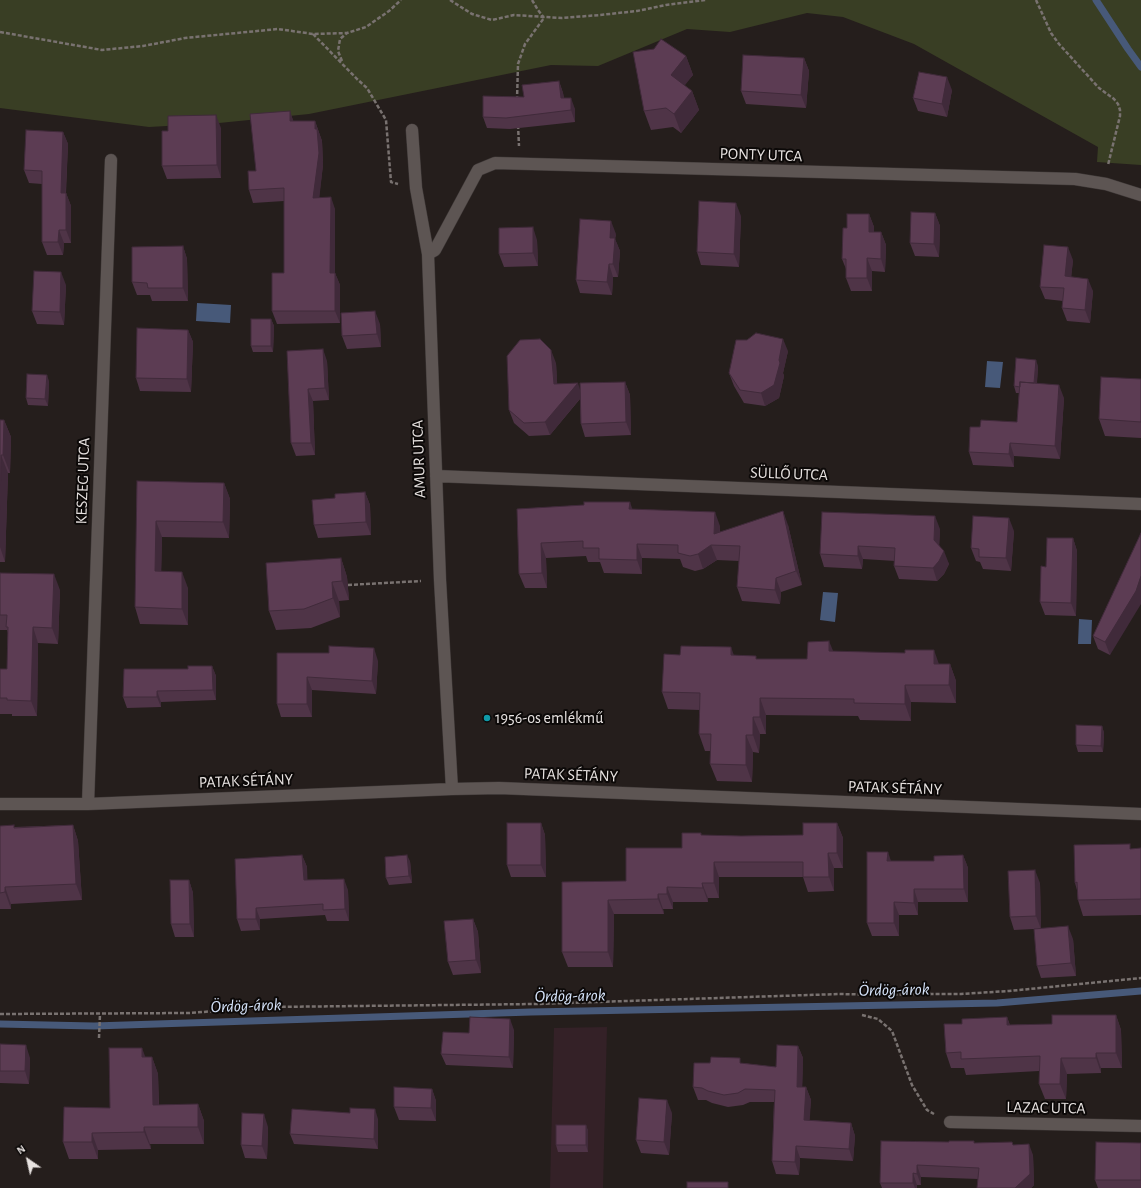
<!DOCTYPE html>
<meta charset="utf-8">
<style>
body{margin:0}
#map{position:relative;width:1141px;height:1188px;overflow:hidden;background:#251e1c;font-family:"Alegreya Sans",sans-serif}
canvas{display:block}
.north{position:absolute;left:8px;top:1140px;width:40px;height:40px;-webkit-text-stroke:3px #0c0908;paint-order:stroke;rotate:326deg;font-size:11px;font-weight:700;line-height:16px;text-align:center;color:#e7e2e0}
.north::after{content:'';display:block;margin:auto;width:14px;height:18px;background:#e7e2e0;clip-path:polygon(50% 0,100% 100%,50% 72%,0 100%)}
</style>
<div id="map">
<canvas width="1141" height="1188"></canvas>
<div class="north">N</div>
</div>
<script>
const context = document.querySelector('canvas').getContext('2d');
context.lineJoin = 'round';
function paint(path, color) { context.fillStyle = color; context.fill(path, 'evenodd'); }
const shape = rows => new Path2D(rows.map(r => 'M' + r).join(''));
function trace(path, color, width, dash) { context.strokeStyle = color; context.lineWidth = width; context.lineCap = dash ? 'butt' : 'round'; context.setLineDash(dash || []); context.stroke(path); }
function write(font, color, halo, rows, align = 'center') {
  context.font = font + ' "Alegreya Sans",sans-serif'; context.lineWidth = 4; context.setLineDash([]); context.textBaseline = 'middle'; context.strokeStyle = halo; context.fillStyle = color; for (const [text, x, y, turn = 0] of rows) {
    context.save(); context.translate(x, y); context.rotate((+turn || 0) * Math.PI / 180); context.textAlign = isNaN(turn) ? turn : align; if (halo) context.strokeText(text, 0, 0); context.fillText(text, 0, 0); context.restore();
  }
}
paint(shape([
 [607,1027,603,1188,550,1188,554,1028]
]), '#342127');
paint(shape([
 [0,0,1141,0,1141,165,1097,162,1098,147,914,44,843,17,807,13,730,32,687,29,598,66,551,65,309,114,219,123,149,127,0,108]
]), '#393e24');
paint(shape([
 [197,303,231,305,230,323,196,321],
 [987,361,1003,362,1000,388,985,387],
 [823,592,838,593,835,622,820,620],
 [1079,619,1092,620,1091,644,1078,644]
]), '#475979');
trace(shape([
 [1096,0,1128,49,1141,67],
 [0,1024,94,1026,531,1012,997,1003,1141,991]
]), '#475979', 7);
const minor = shape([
 [412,130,416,188,428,254,440,580,452,789],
 [428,254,435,250,478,170,495,163,1075,179,1106,184,1141,195],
 [436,476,1141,504],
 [0,804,88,804,452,789,499,788,1141,814],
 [88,804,111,160],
 [950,1122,1141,1126]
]);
trace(minor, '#3e3837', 13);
trace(shape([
 [450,0,472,14,492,20,514,15,562,18,600,15,637,11,666,5,706,0],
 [532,0,538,10,544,18],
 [1036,0,1051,33,1059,44,1099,88,1114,99,1118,104,1120,110,1120,116,1108,165],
 [0,32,102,50,143,46,185,38,278,29,313,34,347,33,366,27,389,11,401,0],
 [313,34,357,79,367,88,386,120,391,182,398,184],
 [342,61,338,51,340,39,347,33],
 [517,100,518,64,525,44,544,18],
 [518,125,519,146],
 [348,585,421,581],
 [0,1014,189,1013,270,1007,536,1004,839,994,886,995,915,994,961,994,1009,991,1141,978],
 [862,1015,878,1019,892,1031,912,1085,927,1110,934,1114],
 [99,1038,100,1014]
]), '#797270', 2.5, [4, 2]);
trace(minor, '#5d5553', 12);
paint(shape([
 [686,56,693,75,684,85,692,91,699,110,681,133,673,127,651,130,644,111],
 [804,58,809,71,806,108,746,104,741,91],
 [559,81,563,93,564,98,575,109,575,122,510,129,487,128,483,117,524,97],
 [952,90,947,117,918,111,913,98],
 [290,111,293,121,315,121,322,141,323,165,319,197,335,209,335,273,340,285,340,323,277,324,272,311,284,273,284,201,253,203,249,190,256,171],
 [221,128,221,178,167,179,162,166,168,131],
 [63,132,68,144,66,193,71,206,71,243,64,243,63,255,47,255,42,242,42,184,29,183,24,170],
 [935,213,940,226,939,257,915,256,910,243],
 [869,214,874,227,874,232,881,232,886,245,885,272,872,271,872,291,851,291,846,278,846,269,842,259,847,228],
 [741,216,739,267,701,265,697,252],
 [616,234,615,239,620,251,618,277,613,277,612,295,580,293,576,280],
 [537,240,538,266,504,267,499,254],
 [183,246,187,259,188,301,152,301,150,295,137,295,132,282],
 [1073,260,1071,277,1093,291,1090,323,1067,321,1062,308,1063,301,1045,299,1040,287],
 [66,285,64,325,37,324,32,311],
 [271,319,274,326,273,352,253,352,251,346],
 [380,324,381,347,347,349,342,336],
 [188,330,193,342,191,392,140,391,136,378],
 [287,351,327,361,329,400,313,401,315,455,296,456,291,443],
 [788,351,783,373,784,376,779,398,765,406,744,403,734,386,729,373],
 [556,363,557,384,580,390,625,382,630,395,631,435,585,437,581,424,580,399,550,435,529,436,514,423,509,410],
 [1038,366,1037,383,1064,398,1060,459,1014,456,1014,467,973,465,969,452,980,427,1017,422,1019,393,1016,393,1014,386],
 [1141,379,1141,438,1105,436,1099,419],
 [49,381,48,406,28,405,26,398],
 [0,420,4,420,11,437,10,473,8,473,5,562,0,562],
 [137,481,224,483,230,499,229,538,162,537,161,571,188,588,188,625,140,624,135,607],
 [365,492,370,505,371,535,318,538,314,525,335,498],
 [584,505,632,509,720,526,720,532,788,525,802,585,781,592,780,604,742,601,737,587,739,561,717,560,703,569,695,571,683,567,680,559,642,558,642,574,604,573,600,562,588,562,586,556,546,558,547,588,525,588,519,574,517,509],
 [940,529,939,545,949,564,944,574,937,581,899,579,894,566,895,561,863,559,862,569,824,567,820,554],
 [1014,531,1011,571,983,569,980,562,976,561,971,548],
 [1141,533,1110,655,1098,649,1093,636],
 [1073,538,1077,551,1076,616,1045,615,1040,602,1046,567],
 [341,558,347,577,349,600,339,601,340,617,311,628,276,630,269,611],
 [0,573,60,590,58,644,38,643,37,716,12,716,12,714,0,714,0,669,7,669,8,633,7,630,0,630],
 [833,651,939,664,950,664,956,681,956,703,911,702,911,721,860,720,858,716,766,715,766,734,760,734,759,753,753,752,752,782,717,781,710,764,711,751,705,751,699,734,700,710,668,709,662,692,734,655,757,659,807,659],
 [277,653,378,661,376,694,312,690,312,717,281,717,277,704],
 [212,666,216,676,216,700,161,702,161,707,127,708,123,697,188,669],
 [1102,726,1104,733,1103,752,1078,752,1076,745],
 [541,823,545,835,546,877,511,877,507,865],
 [837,823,843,838,843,868,834,868,834,891,808,892,803,877,719,877,719,898,708,898,708,902,673,902,673,909,663,909,664,914,614,914,613,967,568,967,562,952,562,882,626,881,682,848,702,835,741,836,803,835],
 [73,825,78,841,82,900,11,904,11,909,0,909,0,826,14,827],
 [1141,848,1141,915,1083,916,1078,900,1077,890,1075,883,1132,849],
 [302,855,307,867,307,880,348,890,349,921,327,921,325,915,260,919,260,930,241,931,237,919],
 [963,855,968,868,968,902,918,902,918,915,899,915,899,936,872,936,867,923,891,861,934,861],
 [410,861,412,883,389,885,386,878],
 [189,880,193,893,194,937,175,937,171,924],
 [1040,883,1041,928,1073,939,1076,976,1041,978,1037,966,1034,929,1014,930,1010,917],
 [473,919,478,932,481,973,453,975,448,962],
 [1116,1015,1121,1030,1122,1068,1101,1068,1101,1073,1067,1074,1066,1099,1045,1099,1039,1084,1039,1071,966,1075,964,1068,951,1068,946,1053,962,1024,1007,1017,1010,1025,1052,1024],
 [514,1030,513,1068,446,1065,441,1054,469,1033],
 [0,1044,30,1058,29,1084,0,1083],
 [798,1046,803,1058,802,1087,806,1087,811,1100,809,1120,851,1123,855,1136,853,1161,800,1158,799,1175,776,1174,772,1161,774,1102,750,1102,743,1105,728,1107,712,1103,706,1100,698,1100,693,1087,742,1063,776,1067],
 [145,1057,152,1057,158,1074,159,1105,198,1104,204,1121,204,1144,150,1144,151,1149,98,1150,98,1159,69,1159,63,1142,110,1108],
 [432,1089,436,1101,436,1121,399,1120,394,1107],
 [672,1113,669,1155,641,1153,636,1140],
 [378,1119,378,1149,294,1144,290,1134],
 [586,1125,588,1131,588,1152,558,1152,556,1145],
 [268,1127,267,1159,245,1158,241,1145],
 [881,1141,974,1143,1013,1145,1033,1155,1034,1185,1031,1188,977,1188,978,1179,921,1177,921,1185,917,1185,917,1188,882,1188,880,1183],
 [1141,1143,1141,1188,1098,1188,1095,1180]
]), '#4f3447');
paint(shape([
 [686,56,693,75,678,94,671,75],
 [804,58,809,71,806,108,801,95],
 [947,77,952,90,947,117,942,104],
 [559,81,563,93,565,109,561,98],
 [692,91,699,110,681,133,674,114],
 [571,98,575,109,575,122,571,110],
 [290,111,294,123,290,121],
 [216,115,221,128,221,178,217,165],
 [315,121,322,141,323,165,318,210,313,198],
 [63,132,68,144,65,206,61,193],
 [66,193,71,206,71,243,66,230],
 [331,197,335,209,335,285,330,273],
 [736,203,741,216,739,267,734,254],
 [935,213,940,226,939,257,934,244],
 [869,214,874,227,874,245,869,232],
 [611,221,616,234,615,239,620,251,618,277,613,264,610,238],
 [533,227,537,240,538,266,533,253],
 [59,230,64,243,63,255,58,242],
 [881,232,886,245,885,272,881,259],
 [183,246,187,259,188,301,183,288],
 [1068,247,1073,260,1070,289,1065,276],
 [867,258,872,271,872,291,867,278],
 [609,264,613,277,612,295,607,282],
 [61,272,66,285,64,325,60,312],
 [335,273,340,285,340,323,335,311],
 [1088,279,1093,291,1090,323,1085,310],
 [375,311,380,324,381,347,377,334],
 [271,319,274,326,273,352,271,346],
 [188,330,193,342,191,392,187,379],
 [783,339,788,351,783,373,784,376,779,398,765,406,761,393,779,360],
 [323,349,327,361,329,400,325,388],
 [551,350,556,363,558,397,554,384],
 [1036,360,1038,366,1036,394,1034,388],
 [47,375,49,381,48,406,45,399],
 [625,382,630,395,631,435,626,422],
 [578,383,582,396,550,435,545,422],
 [1059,385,1064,398,1060,459,1055,446],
 [308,389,313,401,315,455,311,443],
 [4,420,11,437,10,473,3,455],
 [1010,443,1014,456,1014,467,1009,454],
 [1,455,8,473,5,562,0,547,0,510],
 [224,483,230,499,229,538,223,522],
 [365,492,370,505,371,535,366,522],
 [630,502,635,517,629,509],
 [783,511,788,525,802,585,796,571],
 [715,512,720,526,719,546,714,534],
 [935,516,940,529,939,553,934,540],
 [1009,518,1014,531,1011,571,1006,558],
 [156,521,162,537,161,587,155,571],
 [1073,538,1077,551,1076,616,1071,603],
 [541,543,546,558,547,588,542,573],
 [637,544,642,558,642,574,637,560],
 [711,545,717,560,703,569,698,554],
 [858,546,863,559,862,569,858,556],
 [944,551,949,564,944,574,937,581,933,568],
 [341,558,347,577,349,600,342,581],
 [182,572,188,588,188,625,182,609],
 [54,574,60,590,58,644,52,628],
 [1141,576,1141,604,1110,655,1105,642],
 [776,578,781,592,780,604,775,590],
 [332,582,339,601,340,617,333,598],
 [33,627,38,643,37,716,31,701],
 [829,641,836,658,829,651],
 [731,647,737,664,731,655],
 [374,648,378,661,376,694,372,681],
 [934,650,940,667,934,664],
 [950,664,956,681,956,703,949,685],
 [212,666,216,676,216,700,213,690],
 [307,677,312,690,312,717,307,704],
 [905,685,911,702,911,721,905,704],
 [157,691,161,702,161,707,157,697],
 [760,698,766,715,766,734,760,717],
 [753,717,760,734,759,753,753,735],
 [1102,726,1104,733,1103,752,1101,746],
 [746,735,753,752,752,782,746,765],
 [541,823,545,835,546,877,541,865],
 [837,823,843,838,843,868,837,853],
 [73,825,78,841,82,900,76,884],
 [888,852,892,864,887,861],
 [828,853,834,868,834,891,829,877],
 [302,855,307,867,308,892,304,880],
 [407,855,410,861,412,883,409,876],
 [963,855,968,868,968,902,964,889],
 [714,862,719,877,719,898,714,883],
 [1035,870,1040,883,1041,929,1036,916],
 [344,879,348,890,349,921,345,909],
 [189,880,193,893,194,937,190,924],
 [702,883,708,898,708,902,703,888],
 [5,887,11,904,11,909,5,892],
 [667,887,673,902,673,909,667,894],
 [914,889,918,902,918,915,914,903],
 [658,894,663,909,664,914,658,899],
 [608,900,614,914,613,967,608,952],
 [894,902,899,915,899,936,894,923],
 [256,908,260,919,260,930,256,919],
 [473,919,478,932,481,973,476,960],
 [1068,926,1073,939,1076,976,1071,963],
 [1116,1015,1121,1030,1122,1068,1116,1053],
 [1007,1017,1012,1032,1007,1025],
 [510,1019,514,1030,513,1068,509,1057],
 [26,1045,30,1058,29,1084,25,1071],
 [798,1046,803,1058,802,1099,797,1087],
 [142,1048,148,1064,142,1057],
 [1096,1053,1101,1068,1101,1073,1096,1058],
 [152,1057,158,1074,159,1122,153,1105],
 [1061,1058,1067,1074,1066,1099,1060,1084],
 [806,1087,811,1100,809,1132,804,1120],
 [432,1089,436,1101,436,1121,431,1108],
 [667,1100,672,1113,669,1155,664,1142],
 [198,1104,204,1121,204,1144,198,1127],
 [375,1109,378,1119,378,1149,374,1139],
 [264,1114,268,1127,267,1159,262,1146],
 [851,1123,855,1136,853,1161,849,1149],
 [586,1125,588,1131,588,1152,586,1145],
 [144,1127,150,1144,151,1149,144,1132],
 [92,1133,98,1150,98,1159,92,1142],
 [1029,1144,1033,1155,1034,1185,1031,1188,1015,1188],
 [796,1146,800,1158,799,1175,795,1162],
 [917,1165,921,1177,921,1185,917,1174],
 [913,1173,917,1185,917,1188,915,1188,913,1183]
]), '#402a3a');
const building = shape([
 [661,39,686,56,671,75,692,91,674,114,666,108,644,111,633,52,654,49,661,39],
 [743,55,804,58,801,95,741,91,743,55],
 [919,72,947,77,942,104,913,98,919,72],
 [559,81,561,98,571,98,571,110,506,118,483,117,483,96,524,97,522,85,559,81],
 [290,111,290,121,315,121,315,129,317,129,319,153,313,198,331,197,330,273,335,273,335,311,272,311,272,273,284,273,284,188,249,190,248,171,256,171,250,114,290,111],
 [216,115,217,165,162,166,162,131,168,131,168,116,216,115],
 [26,130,63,132,61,193,66,193,66,230,59,230,58,242,42,242,42,171,24,170,26,130],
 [699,201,736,203,734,254,697,252,699,201],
 [911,212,935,213,934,244,910,243,911,212],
 [847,214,869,214,869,232,881,232,881,259,867,258,867,278,846,278,846,259,842,259,843,228,847,228,847,214],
 [580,219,611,221,610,238,615,238,613,264,609,264,607,282,576,280,580,219],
 [533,227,533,253,499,254,499,228,533,227],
 [1044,245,1068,247,1065,276,1088,279,1085,310,1062,308,1064,288,1040,287,1044,245],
 [183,246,183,288,148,288,147,283,132,282,132,247,183,246],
 [34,271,61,272,60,312,32,311,34,271],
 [375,311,377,334,342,336,341,313,375,311],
 [251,319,271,319,271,346,251,346,251,319],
 [137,328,188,330,187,379,136,378,137,328],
 [756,333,783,339,779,360,780,363,774,385,761,393,740,390,729,373,736,340,747,340,756,333],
 [540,339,551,350,554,384,578,383,545,422,524,423,509,410,507,356,520,340,540,339],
 [323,349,325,388,308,389,311,443,291,443,287,351,323,349],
 [1016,358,1036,360,1034,383,1020,382,1020,387,1014,386,1016,358],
 [27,374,47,375,45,399,26,398,27,374],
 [1101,377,1141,379,1141,422,1099,419,1101,377],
 [625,382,626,422,581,424,580,383,625,382],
 [1020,382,1059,385,1055,446,1010,443,1009,454,969,452,970,427,980,427,981,420,1017,422,1020,382],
 [0,420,4,420,3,455,1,455,0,510,0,420],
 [137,481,224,483,223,522,156,521,155,571,182,572,182,609,135,607,137,481],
 [365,492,366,522,314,525,312,500,335,498,335,494,365,492],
 [584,502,630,502,629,509,715,512,714,534,783,511,796,571,776,578,775,590,737,587,740,546,711,545,698,554,690,556,678,553,678,545,637,544,637,560,599,559,599,548,583,548,583,541,541,543,542,573,519,574,517,509,584,505,584,502],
 [822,512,935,516,934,540,944,551,939,561,933,568,894,566,895,548,858,546,858,556,820,554,822,512],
 [973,516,1009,518,1006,558,979,557,979,549,971,548,973,516],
 [1141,533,1141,576,1136,591,1105,642,1093,636,1141,533],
 [1047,538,1073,538,1071,603,1040,602,1041,566,1046,567,1047,538],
 [341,558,342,581,332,582,333,598,304,609,269,611,266,563,341,558],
 [0,573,54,574,52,628,33,627,31,701,7,700,7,698,0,698,0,669,7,669,8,627,6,627,7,615,0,615,0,573],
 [829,641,829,651,905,653,905,650,934,650,934,664,950,664,949,685,905,685,905,704,854,703,854,699,760,698,760,717,753,717,753,735,746,735,746,765,710,764,711,734,699,734,700,693,662,692,664,654,680,655,681,646,731,647,731,655,756,656,756,659,807,659,808,642,829,641],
 [329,646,374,648,372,681,307,677,307,704,277,704,277,653,329,653,329,646],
 [188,666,212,666,213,690,157,691,157,697,123,697,124,669,188,669,188,666],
 [1076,725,1102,726,1101,746,1076,745,1076,725],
 [507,823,541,823,541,865,507,865,507,823],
 [803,823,837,823,837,853,828,853,829,877,803,877,803,862,714,862,714,883,702,883,703,888,667,887,667,894,658,894,658,899,608,900,608,952,562,952,562,882,626,881,626,848,682,848,682,833,701,833,701,835,741,836,803,835,803,823],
 [14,825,14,828,73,825,76,884,5,887,5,892,0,893,0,826,14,825],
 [1130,844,1130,849,1141,848,1141,899,1078,900,1077,882,1075,883,1074,845,1130,844],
 [867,852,888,852,887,861,934,861,934,856,963,855,964,889,914,889,914,903,894,902,894,923,867,923,867,852],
 [302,855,304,880,344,879,345,909,323,910,323,904,256,908,256,919,237,919,235,859,302,855],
 [407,855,409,876,386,878,385,857,407,855],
 [1035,870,1036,916,1010,917,1008,871,1035,870],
 [170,880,189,880,190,924,171,924,170,880],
 [473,919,476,960,448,962,444,921,473,919],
 [1068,926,1071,963,1037,966,1034,929,1068,926],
 [1052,1015,1116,1015,1116,1053,1096,1053,1096,1058,1061,1058,1060,1084,1039,1084,1040,1056,961,1059,961,1052,946,1053,944,1024,962,1024,962,1019,1007,1017,1007,1025,1052,1024,1052,1015],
 [470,1017,510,1019,509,1057,441,1054,443,1032,469,1033,470,1017],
 [0,1044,26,1045,25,1071,0,1071,0,1044],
 [777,1045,798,1046,797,1087,806,1087,804,1120,851,1123,849,1149,796,1146,795,1162,772,1161,775,1090,745,1089,738,1093,724,1095,708,1091,702,1088,693,1087,694,1063,710,1063,711,1057,740,1058,740,1063,776,1067,777,1045],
 [109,1048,142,1048,142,1057,152,1057,153,1105,198,1104,198,1127,144,1127,144,1132,92,1133,92,1142,63,1142,64,1107,110,1108,109,1048],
 [394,1087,432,1089,431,1108,394,1107,394,1087],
 [639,1098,667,1100,664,1142,636,1140,639,1098],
 [350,1108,375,1109,374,1139,290,1134,292,1109,350,1113,350,1108],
 [242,1113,264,1114,262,1146,241,1145,242,1113],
 [556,1125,586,1125,586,1145,556,1145,556,1125],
 [881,1141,949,1142,949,1141,974,1141,974,1143,1012,1142,1013,1145,1029,1144,1030,1174,1015,1188,977,1188,979,1168,917,1165,917,1174,913,1173,913,1183,880,1183,881,1141],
 [1096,1142,1141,1143,1141,1180,1095,1180,1096,1142],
 [687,1182,728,1182,728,1188,687,1188,687,1182]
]);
paint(building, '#5c3c53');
trace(building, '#402a3a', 1);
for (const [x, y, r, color] of [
 [487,718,4,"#0f9aa8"]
]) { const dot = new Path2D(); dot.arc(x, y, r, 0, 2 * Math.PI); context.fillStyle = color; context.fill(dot); trace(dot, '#0c0908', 1.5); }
write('16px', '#e7e2e0', '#0c0908', [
 ["PONTY UTCA",761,155,2],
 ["AMUR UTCA",419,459,-92],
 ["SÜLLŐ UTCA",789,474,2],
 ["KESZEG UTCA",83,481,-88],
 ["PATAK SÉTÁNY",571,775,2],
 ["PATAK SÉTÁNY",246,781,-2],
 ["PATAK SÉTÁNY",895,788,2],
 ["LAZAC UTCA",1046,1108,1]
]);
write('16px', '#e7e2e0', '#0c0908', [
 ["1956-os emlékmű",495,718]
], 'left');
write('italic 17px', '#d7e5fc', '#0c0908', [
 ["Ördög-árok",894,990,-1],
 ["Ördög-árok",570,996,-1],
 ["Ördög-árok",246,1006,-2]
]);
</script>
